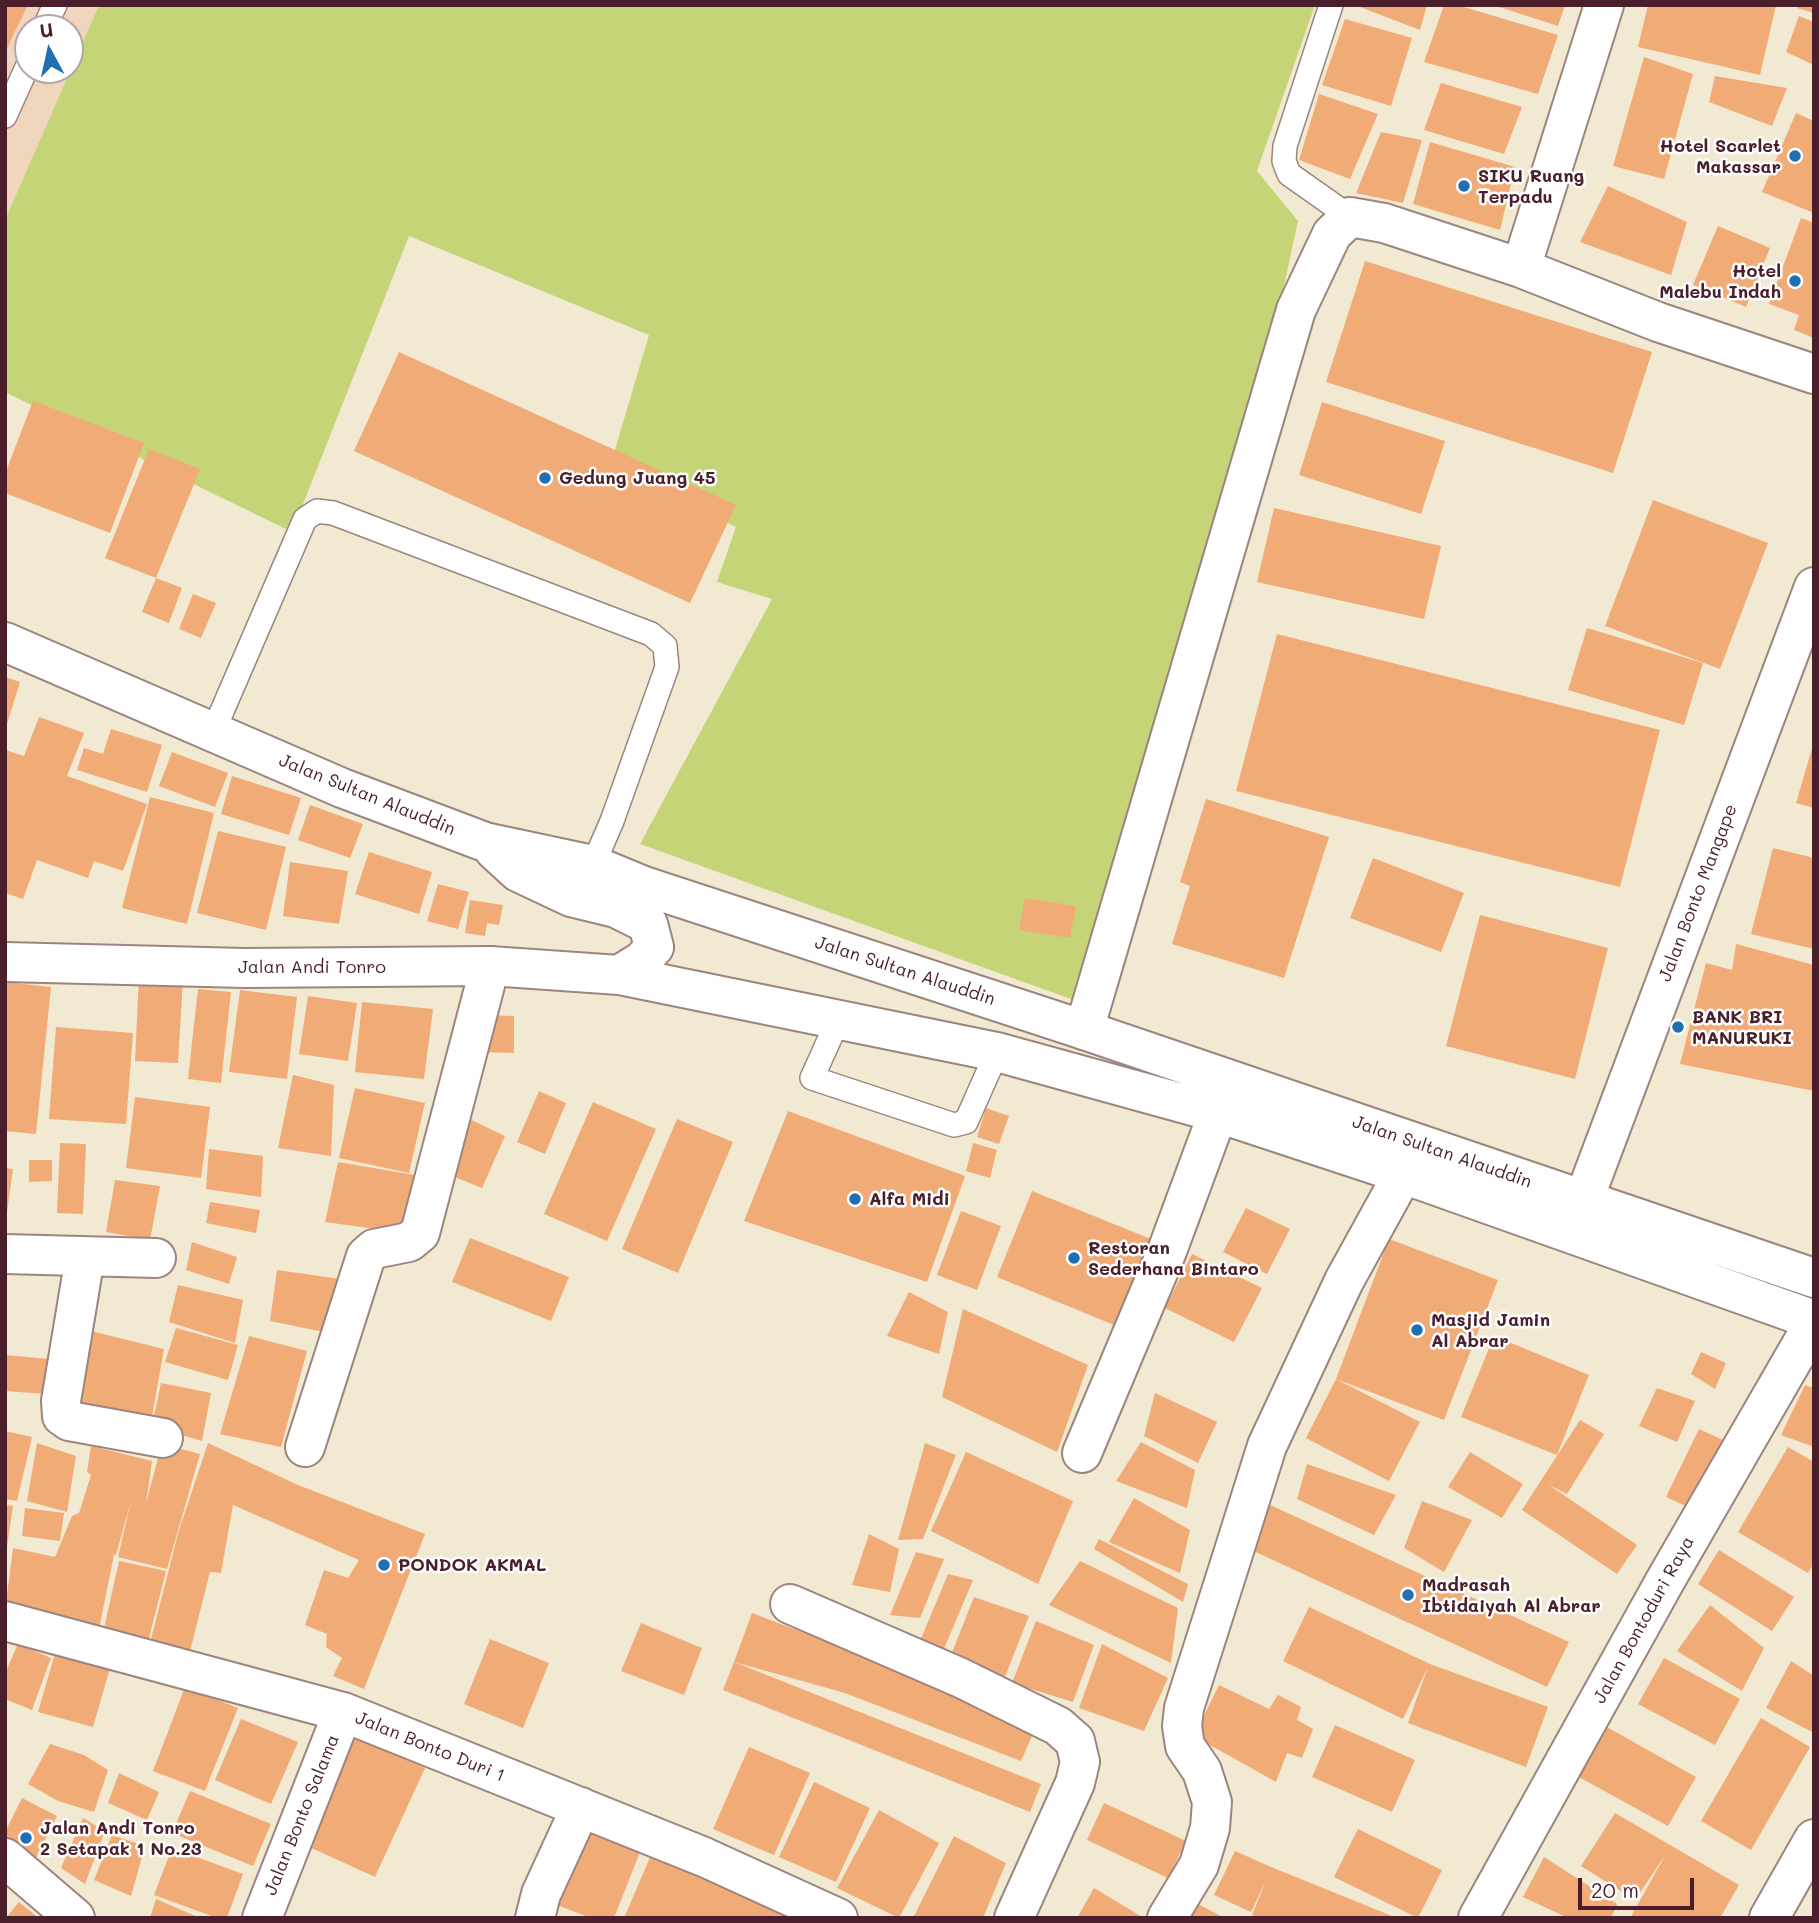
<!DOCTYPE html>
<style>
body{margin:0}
#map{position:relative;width:1819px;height:1923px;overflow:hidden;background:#f1e9d1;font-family:Mali,sans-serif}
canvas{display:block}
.frame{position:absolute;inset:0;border:7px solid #4a1f2b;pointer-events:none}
.north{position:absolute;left:14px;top:14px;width:70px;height:70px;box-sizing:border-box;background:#fff;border:2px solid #b7a5aa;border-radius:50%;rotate:352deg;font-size:19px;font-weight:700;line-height:28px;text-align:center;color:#4a1f2b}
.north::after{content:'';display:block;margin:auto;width:24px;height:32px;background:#1f6fb2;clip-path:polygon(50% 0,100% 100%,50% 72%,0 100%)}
.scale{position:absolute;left:1578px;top:1878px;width:116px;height:32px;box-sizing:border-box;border:4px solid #4a1f2b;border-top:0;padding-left:9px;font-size:21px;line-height:24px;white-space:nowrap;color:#4a1f2b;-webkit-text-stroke:5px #fff;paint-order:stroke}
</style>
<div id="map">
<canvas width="1819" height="1923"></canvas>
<div class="frame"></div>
<div class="north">U</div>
<div class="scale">20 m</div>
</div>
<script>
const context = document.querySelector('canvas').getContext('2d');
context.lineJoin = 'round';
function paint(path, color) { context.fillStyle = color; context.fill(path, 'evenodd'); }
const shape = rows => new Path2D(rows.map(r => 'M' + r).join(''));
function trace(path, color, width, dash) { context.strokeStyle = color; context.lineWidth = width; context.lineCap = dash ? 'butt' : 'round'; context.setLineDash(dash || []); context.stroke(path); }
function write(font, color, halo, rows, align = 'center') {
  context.font = font + ' Mali,sans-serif'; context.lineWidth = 5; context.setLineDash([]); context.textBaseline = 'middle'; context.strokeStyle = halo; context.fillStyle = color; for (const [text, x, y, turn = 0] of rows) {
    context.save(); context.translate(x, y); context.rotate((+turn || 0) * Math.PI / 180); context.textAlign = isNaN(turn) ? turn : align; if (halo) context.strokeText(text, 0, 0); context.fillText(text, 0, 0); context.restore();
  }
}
paint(shape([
 [5,5,99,5,5,220],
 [28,28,70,28,70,70,28,70]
]), '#f0d6bc');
paint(shape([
 [99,5,1315,5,1257,171,1298,221,1278,314,1071,999,640,844,772,599,717,582,736,527,611,463,649,335,409,236,292,532,5,392,5,220]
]), '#c5d476');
paint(shape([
 [5,5,28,5,5,52],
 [1355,5,1427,5,1420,30],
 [1444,5,1457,5,1558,35,1538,94,1424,62],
 [1493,5,1565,5,1558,26],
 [1648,5,1776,5,1760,75,1638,47],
 [1798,5,1814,5,1814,13,1797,8],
 [1799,16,1814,22,1814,65,1786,52],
 [1345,19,1412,38,1391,106,1322,85],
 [1644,57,1693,74,1664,179,1613,166],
 [1715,76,1787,88,1772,126,1709,102],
 [1441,83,1522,107,1504,154,1424,130],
 [1319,94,1378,114,1350,179,1299,160],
 [1796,113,1814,121,1814,213,1762,192],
 [1381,132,1422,140,1403,203,1356,193],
 [1430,142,1515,167,1500,230,1413,204],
 [1608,186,1687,222,1671,275,1580,242],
 [1801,218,1814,223,1814,338,1794,330,1799,315,1769,304],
 [1718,226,1770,248,1746,307,1693,285],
 [1365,261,1652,352,1613,473,1326,382],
 [399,352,736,505,690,603,354,451],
 [33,401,144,443,110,533,5,493,5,474],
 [1322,402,1445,441,1421,514,1299,475],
 [149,449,200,469,156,578,182,588,169,623,142,612,156,578,105,558],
 [1653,500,1768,543,1720,669,1605,626],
 [1274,508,1441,546,1424,619,1257,582],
 [193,594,216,603,201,638,179,629],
 [1587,628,1703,663,1684,725,1568,690],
 [1277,634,1660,730,1620,887,1236,791],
 [5,677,20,682,6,727,5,727],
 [39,717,84,733,67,776,147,804,123,871,94,861,88,878,37,860,23,899,5,893,5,750,24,756],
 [111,729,162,745,147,792,77,770,84,748,103,754],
 [1813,745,1814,745,1814,808,1796,803],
 [172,752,228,773,215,807,159,786],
 [232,776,301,798,289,835,221,814],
 [150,797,214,813,187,924,122,908],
 [1206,799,1329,837,1284,978,1172,944,1190,886,1180,882],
 [310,805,363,824,350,858,298,840],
 [218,831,286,847,266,930,197,913],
 [1773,848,1814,858,1814,949,1751,934],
 [369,852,432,872,419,914,355,894],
 [1373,858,1464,893,1441,952,1350,918],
 [290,862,348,871,339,924,283,916],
 [438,884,469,892,458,929,427,921],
 [1025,898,1076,906,1070,938,1019,930],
 [470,900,503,905,499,925,487,923,485,936,465,933],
 [1480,915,1608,948,1575,1079,1446,1046],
 [1736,944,1814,965,1814,1091,1680,1064,1706,963,1732,970],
 [139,977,183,979,178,1063,135,1061],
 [5,982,51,987,36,1134,5,1131],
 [198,989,231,992,221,1083,188,1079],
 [240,990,297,997,287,1079,229,1072],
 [308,996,357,1003,348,1061,299,1054],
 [362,1002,433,1009,424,1079,355,1072],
 [482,1015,514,1016,514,1053,481,1052],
 [56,1027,133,1033,126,1124,49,1119],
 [293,1075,334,1085,331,1156,278,1148],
 [355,1088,425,1103,409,1173,339,1158],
 [539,1091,566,1103,545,1154,517,1142],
 [135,1097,210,1107,201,1178,126,1168],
 [593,1102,656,1129,607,1241,544,1214],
 [986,1108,1009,1116,999,1144,977,1137],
 [788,1111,965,1176,927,1282,744,1221],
 [461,1115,505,1136,482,1188,437,1170],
 [677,1119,733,1142,678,1273,622,1249],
 [60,1143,86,1144,83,1214,57,1213],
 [973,1143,997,1150,990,1178,966,1171],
 [209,1149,263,1156,261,1197,206,1189],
 [29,1160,52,1160,52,1181,29,1182],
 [338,1162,427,1177,412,1234,325,1222],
 [5,1168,13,1169,7,1212,5,1212],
 [115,1180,160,1186,150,1240,106,1232],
 [1032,1191,1151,1239,1114,1325,997,1277],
 [210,1202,260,1210,256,1233,206,1223],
 [1246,1208,1290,1229,1267,1274,1223,1252],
 [961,1211,1001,1226,977,1290,937,1275],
 [470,1238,569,1277,551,1321,452,1282],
 [1389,1239,1498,1280,1444,1420,1336,1379],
 [192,1242,237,1257,229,1284,186,1270],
 [1192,1254,1262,1288,1234,1342,1165,1308],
 [277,1270,340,1279,334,1334,270,1321],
 [178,1285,243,1300,235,1343,169,1322],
 [909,1292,948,1312,939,1354,887,1336],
 [963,1309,1088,1365,1057,1452,942,1397],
 [176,1328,238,1345,228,1380,165,1362],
 [91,1331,164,1349,151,1422,70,1405],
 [249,1336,307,1351,281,1447,220,1434],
 [1494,1336,1589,1375,1557,1455,1461,1417],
 [1701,1352,1726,1363,1715,1389,1691,1374],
 [5,1355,49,1359,46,1394,5,1391],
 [1336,1379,1420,1422,1389,1481,1306,1438],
 [161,1383,211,1393,202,1441,152,1426],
 [1805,1385,1814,1388,1814,1447,1781,1435],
 [1657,1388,1695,1401,1677,1442,1639,1426],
 [1155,1393,1217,1422,1198,1463,1144,1436],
 [1580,1420,1604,1434,1567,1494,1549,1485,1637,1545,1617,1574,1522,1510],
 [1699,1429,1732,1444,1699,1512,1666,1497],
 [5,1431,32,1437,17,1501,5,1499],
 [1141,1442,1195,1470,1187,1508,1116,1481],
 [37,1443,76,1456,67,1512,27,1501],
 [208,1443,298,1485,425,1534,364,1689,333,1676,342,1658,326,1647,327,1634,305,1625,324,1570,348,1578,359,1560,233,1505,221,1573,210,1572,188,1659,149,1647,179,1530],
 [925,1443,956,1455,923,1539,898,1540],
 [162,1444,200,1454,167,1569,118,1557,131,1501,116,1555,106,1553,114,1555,98,1634,5,1610,13,1548,55,1557,72,1516,79,1513,91,1475,87,1472,91,1446,152,1461,146,1503],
 [1788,1447,1814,1462,1814,1563,1808,1573,1738,1532],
 [966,1452,1073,1501,1038,1584,931,1531],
 [1470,1452,1523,1484,1502,1518,1448,1487],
 [1307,1464,1396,1495,1374,1535,1297,1499],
 [1134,1498,1190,1530,1180,1573,1109,1542],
 [1422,1501,1472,1520,1444,1572,1404,1548],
 [1268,1504,1569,1642,1547,1687,1247,1548],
 [5,1505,13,1506,7,1547,5,1547],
 [25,1508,64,1513,60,1541,22,1536],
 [869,1534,899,1549,890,1592,852,1585],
 [1099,1539,1188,1584,1183,1602,1094,1549],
 [1719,1550,1794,1597,1772,1631,1698,1584],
 [916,1552,944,1559,920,1618,890,1615],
 [119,1561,166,1571,147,1646,103,1633],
 [1080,1561,1178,1608,1171,1663,1049,1605],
 [948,1574,973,1580,941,1656,920,1641],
 [974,1597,1029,1616,1004,1679,949,1660],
 [1710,1605,1764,1648,1742,1691,1677,1651],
 [1309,1607,1430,1664,1548,1707,1526,1767,1408,1723,1428,1667,1403,1719,1283,1661],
 [752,1613,924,1679,1035,1729,1021,1761,845,1693,734,1662],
 [1036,1621,1094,1645,1073,1702,1012,1683],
 [641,1623,702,1648,684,1695,621,1671],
 [490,1639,549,1663,523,1728,464,1704],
 [58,1643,113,1658,93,1727,38,1712],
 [18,1644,51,1658,32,1710,5,1699,5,1673],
 [1102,1644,1168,1678,1144,1731,1079,1708],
 [1664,1658,1740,1699,1715,1745,1638,1704],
 [1791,1661,1814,1676,1814,1733,1766,1708],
 [734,1662,1041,1784,1030,1812,723,1690],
 [1219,1685,1269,1709,1278,1695,1301,1707,1297,1720,1313,1729,1302,1758,1287,1753,1276,1782,1194,1736],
 [185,1687,238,1708,205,1791,153,1771],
 [1761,1718,1810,1747,1751,1850,1701,1821],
 [241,1719,298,1742,271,1804,215,1780],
 [1335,1725,1415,1760,1392,1812,1312,1777],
 [1605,1726,1696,1777,1668,1826,1577,1776],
 [355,1736,425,1768,375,1877,305,1845],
 [50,1744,84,1755,108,1770,94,1812,58,1801,28,1784],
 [749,1747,810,1773,774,1855,713,1829],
 [119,1773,159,1792,147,1820,108,1803],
 [814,1782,870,1808,836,1882,779,1857],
 [190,1791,271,1824,253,1866,172,1833],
 [22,1798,57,1816,32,1866,5,1844,5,1832],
 [1104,1803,1186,1841,1168,1878,1087,1840],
 [879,1810,939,1843,899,1918,837,1888],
 [1615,1813,1739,1885,1720,1918,1630,1918,1666,1854,1635,1900,1581,1866],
 [83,1818,105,1831,85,1884,61,1868],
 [1358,1829,1442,1870,1418,1918,1334,1877],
 [586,1831,640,1852,614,1918,591,1918,557,1905],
 [112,1835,145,1846,131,1896,94,1880],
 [954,1836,1006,1863,983,1918,913,1918],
 [172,1848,243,1874,227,1918,217,1918,154,1895],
 [1235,1851,1271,1867,1397,1918,1260,1918,1252,1915,1266,1881,1251,1912,1214,1895],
 [651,1855,797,1918,624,1918],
 [1544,1857,1617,1904,1611,1918,1568,1918,1523,1897],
 [1094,1888,1144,1918,1077,1918],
 [156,1899,200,1918,150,1918],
 [19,1902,39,1918,6,1918],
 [1194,1902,1225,1918,1186,1918]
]), '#f1ab77');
const lane = shape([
 [1331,5,1285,146,1284,161,1289,174,1350,217],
 [44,28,55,5],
 [5,116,28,65],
 [213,732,305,519,317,511,333,513,651,634,665,646,667,667,612,821,593,865],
 [839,1018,812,1078,954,1125,966,1122,997,1052]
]);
const street = shape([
 [1521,268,1604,5],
 [1084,1030,1296,310,1332,234,1350,217,1384,223,1521,268,1658,322,1814,374],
 [1584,1199,1814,587],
 [5,1254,156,1258],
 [85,1257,61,1401,62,1416,69,1421,163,1438],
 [305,1447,366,1256,374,1249,409,1242,420,1233,490,966],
 [1082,1453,1167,1251,1218,1113],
 [790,1604,961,1678,1058,1726,1075,1741,1080,1762,1075,1783,1014,1918],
 [5,1621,343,1712,704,1857,838,1918],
 [5,1858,75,1918],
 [262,1918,343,1712],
 [535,1918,541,1894,581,1807],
 [1167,1918,1199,1865,1210,1828,1212,1802,1202,1771,1185,1746,1182,1726,1184,1708,1233,1554,1267,1446,1344,1281,1403,1174],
 [1478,1918,1665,1581,1814,1323],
 [1769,1918,1814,1839]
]);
const secondary = shape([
 [5,642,342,788,485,842,593,865,644,886,1084,1030,1814,1278],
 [494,850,518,872,571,897,616,908,648,924,654,947,643,960,619,975],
 [5,962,245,968,490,966,619,975,997,1052,1218,1113,1403,1174,1814,1320]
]);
trace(lane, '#9e847e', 26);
trace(street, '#9e847e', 42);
trace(secondary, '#9e847e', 42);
trace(lane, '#fff', 23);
trace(street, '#fff', 38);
trace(secondary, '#fff', 38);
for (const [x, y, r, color] of [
 [1795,156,7,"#1f6fb2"],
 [1464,186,7,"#1f6fb2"],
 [1795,281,7,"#1f6fb2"],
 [545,478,7,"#1f6fb2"],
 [1678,1027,7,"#1f6fb2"],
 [855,1199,7,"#1f6fb2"],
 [1074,1258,7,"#1f6fb2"],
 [1417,1330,7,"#1f6fb2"],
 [384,1565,7,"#1f6fb2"],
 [1408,1595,7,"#1f6fb2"],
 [26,1838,7,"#1f6fb2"]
]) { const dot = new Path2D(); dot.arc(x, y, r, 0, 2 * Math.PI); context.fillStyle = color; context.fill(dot); trace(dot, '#fff', 2.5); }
write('bold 18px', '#4a1f2b', '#fff', [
 ["Hotel Scarlet",1781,146,"right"],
 ["Makassar",1781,167,"right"],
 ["SIKU Ruang",1478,176],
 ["Terpadu",1478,197],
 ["Hotel",1781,271,"right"],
 ["Malebu Indah",1781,292,"right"],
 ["Gedung Juang 45",559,478],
 ["BANK BRI",1692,1017],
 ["MANURUKI",1692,1038],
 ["Alfa Midi",869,1199],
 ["Restoran",1088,1248],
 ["Sederhana Bintaro",1088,1269],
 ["Masjid Jamin",1431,1320],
 ["Al Abrar",1431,1341],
 ["PONDOK AKMAL",398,1565],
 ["Madrasah",1422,1585],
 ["Ibtidaiyah Al Abrar",1422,1606],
 ["Jalan Andi Tonro",40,1828],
 ["2 Setapak 1 No.23",40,1849]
], 'left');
write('18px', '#4a1f2b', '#fff', [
 ["Jalan Sultan Alauddin",367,795,22],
 ["Jalan Bonto Mangape",1698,893,-69],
 ["Jalan Andi Tonro",312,967],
 ["Jalan Sultan Alauddin",905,971,18],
 ["Jalan Sultan Alauddin",1442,1152,19],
 ["Jalan Bontoduri Raya",1644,1620,-61],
 ["Jalan Bonto Duri 1",430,1747,22],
 ["Jalan Bonto Salama",302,1815,-68]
]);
</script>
